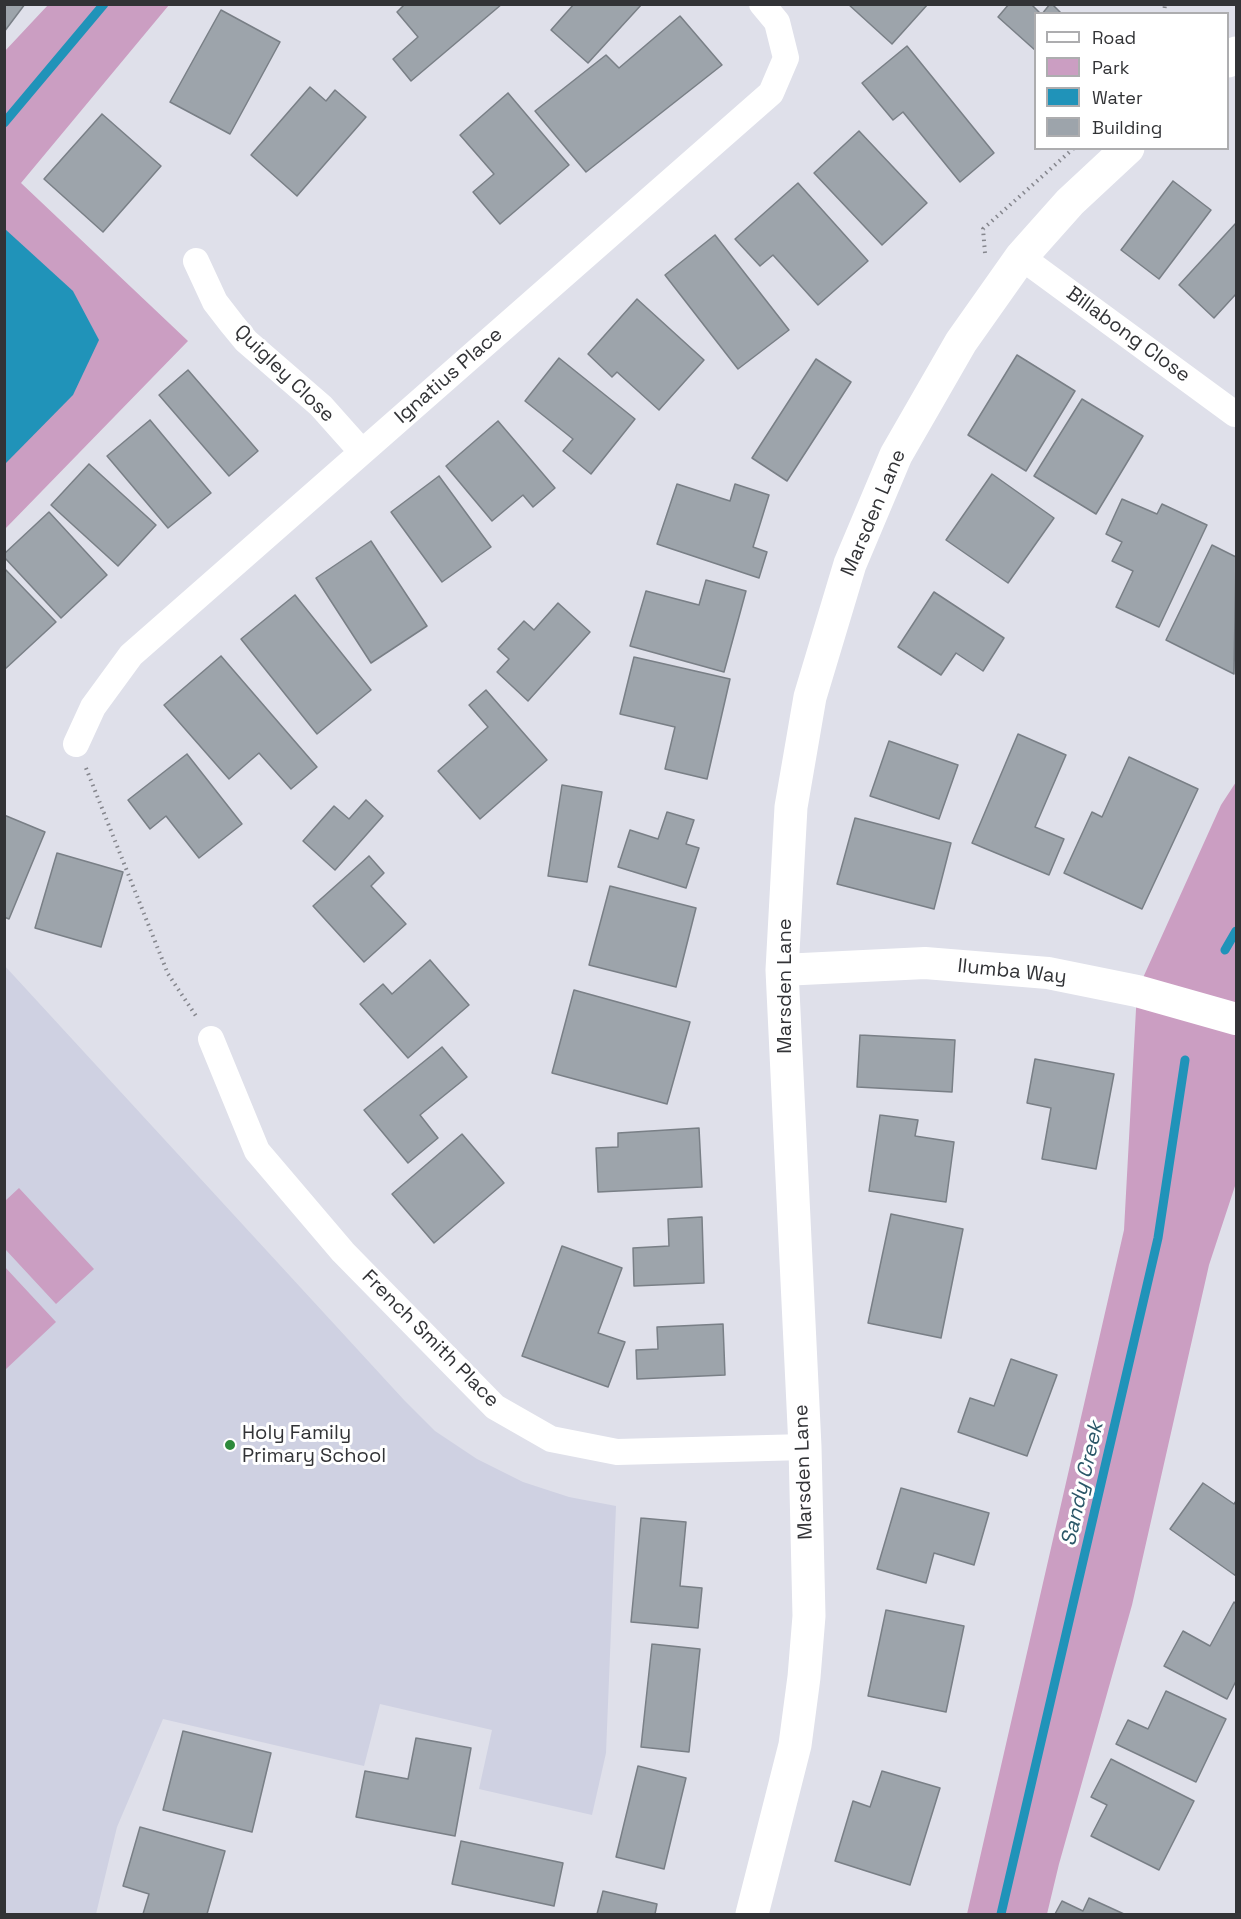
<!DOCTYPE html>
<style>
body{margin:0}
#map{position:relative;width:1241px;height:1919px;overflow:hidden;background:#dfe0ea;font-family:"Space Grotesk",sans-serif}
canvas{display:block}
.frame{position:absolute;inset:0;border:6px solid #323336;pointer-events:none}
.legend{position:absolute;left:1034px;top:12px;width:195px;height:138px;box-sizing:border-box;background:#fff;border:2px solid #adadaf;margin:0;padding:8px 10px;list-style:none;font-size:18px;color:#323336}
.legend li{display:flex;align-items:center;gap:12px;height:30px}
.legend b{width:30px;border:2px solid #adadaf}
</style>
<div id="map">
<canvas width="1241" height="1919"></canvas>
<div class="frame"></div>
<ul class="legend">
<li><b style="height:8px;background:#fff"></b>Road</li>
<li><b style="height:16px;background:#cb9ec2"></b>Park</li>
<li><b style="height:16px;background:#2093b9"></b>Water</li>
<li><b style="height:16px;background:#9da4ab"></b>Building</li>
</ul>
</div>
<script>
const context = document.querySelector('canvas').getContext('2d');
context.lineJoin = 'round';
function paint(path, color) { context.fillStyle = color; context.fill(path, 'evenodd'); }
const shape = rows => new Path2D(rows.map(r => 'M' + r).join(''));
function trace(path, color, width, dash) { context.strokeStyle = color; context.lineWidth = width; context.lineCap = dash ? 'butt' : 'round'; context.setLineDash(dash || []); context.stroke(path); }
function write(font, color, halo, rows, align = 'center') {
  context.font = font + ' "Space Grotesk",sans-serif'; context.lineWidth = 6; context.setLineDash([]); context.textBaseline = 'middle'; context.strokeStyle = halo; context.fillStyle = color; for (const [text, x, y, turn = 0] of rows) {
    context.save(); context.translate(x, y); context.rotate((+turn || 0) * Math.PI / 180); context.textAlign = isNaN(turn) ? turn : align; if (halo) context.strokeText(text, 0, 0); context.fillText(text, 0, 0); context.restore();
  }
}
paint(shape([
 [4,965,404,1400,435,1431,477,1459,523,1482,569,1497,616,1506,606,1753,592,1815,479,1789,492,1730,380,1704,364,1766,163,1719,117,1827,96,1914,5,1914]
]), '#cfd1e2');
paint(shape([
 [48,5,169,5,21,183,188,341,5,529,4,52],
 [1236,782,1236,1183,1209,1265,1132,1605,1059,1864,1047,1914,967,1914,1124,1230,1137,991,1221,805],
 [19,1188,94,1269,56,1304,5,1249,5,1201],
 [4,1266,56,1322,5,1370,4,1370]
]), '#cb9ec2');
paint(shape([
 [5,229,73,291,99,340,73,395,5,464]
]), '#2093b9');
trace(shape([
 [4,123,104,4],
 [1225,950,1236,931],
 [1001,1914,1158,1238,1185,1060]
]), '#2093b9', 9);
const building = shape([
 [4,4,25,4,4,32,4,4],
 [405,4,502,4,411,81,393,59,418,37,397,12,405,4],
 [574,4,642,4,588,63,551,30,574,4],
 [848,4,928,4,892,44,848,4],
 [1009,4,1031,4,1041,14,1036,14,1036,51,998,17,1009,4],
 [1050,4,1052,4,1062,14,1042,14,1050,4],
 [221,10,280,42,230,134,170,102,221,10],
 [680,16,722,65,586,172,535,111,606,55,619,68,680,16],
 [907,46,994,153,960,182,903,112,893,120,862,83,907,46],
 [310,87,326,101,335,90,366,117,297,196,251,155,310,87],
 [508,93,569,165,500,224,473,192,494,174,460,135,508,93],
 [102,114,161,166,103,232,44,179,102,114],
 [859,131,927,203,882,245,814,173,859,131],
 [1173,181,1211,210,1159,279,1121,250,1173,181],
 [798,183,868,261,818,305,773,255,760,266,735,239,798,183],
 [1236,223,1236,294,1214,318,1179,285,1236,223],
 [715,235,789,330,738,369,665,275,715,235],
 [637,299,704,360,659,410,617,372,612,377,588,354,637,299],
 [1017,355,1075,391,1026,471,968,435,1017,355],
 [559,358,635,419,591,474,563,451,573,439,525,401,559,358],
 [816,359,851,382,787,481,752,458,816,359],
 [188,370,258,451,229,476,159,395,188,370],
 [1082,399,1143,436,1096,514,1034,476,1082,399],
 [150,420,211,493,168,528,107,456,150,420],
 [498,421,555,488,533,507,523,495,492,521,446,466,498,421],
 [89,464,156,525,118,566,51,505,89,464],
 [992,474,1054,518,1008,583,946,540,992,474],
 [439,476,491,547,442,582,391,512,439,476],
 [677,484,730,501,735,484,769,495,753,547,767,552,759,578,657,544,677,484],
 [1122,499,1157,514,1162,504,1207,525,1159,627,1116,607,1133,571,1112,561,1122,542,1106,534,1122,499],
 [49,512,107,575,61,618,4,557,4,554,49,512],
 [371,541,427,626,371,663,316,578,371,541],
 [1212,545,1236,557,1234,674,1166,640,1212,545],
 [4,568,56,622,4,670,4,568],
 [706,580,746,591,724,672,630,646,646,591,699,605,706,580],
 [934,592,1004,638,983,671,956,653,941,675,898,647,934,592],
 [295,595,371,690,317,734,241,639,295,595],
 [558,603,590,632,528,701,497,672,509,659,498,649,524,621,534,630,558,603],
 [221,656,317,767,291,789,259,753,229,779,164,705,221,656],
 [634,657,730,679,707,779,665,769,675,727,620,714,634,657],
 [486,690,547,760,480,819,438,771,488,727,469,705,486,690],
 [1018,734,1066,755,1035,827,1064,839,1049,875,972,843,1018,734],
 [889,741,958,765,939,819,870,796,889,741],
 [187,754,242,824,199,858,166,816,150,829,128,800,187,754],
 [1129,757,1198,789,1142,909,1064,873,1092,812,1102,817,1129,757],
 [562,785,602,792,587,882,548,876,562,785],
 [366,800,383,816,335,870,303,841,334,806,349,819,366,800],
 [667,812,694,820,686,844,699,848,686,888,618,867,630,830,658,839,667,812],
 [4,815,45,832,9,919,4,917,4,815],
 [855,818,951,843,934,909,837,884,855,818],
 [57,853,123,872,101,947,35,928,57,853],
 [369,856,384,873,371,886,406,924,364,962,313,906,369,856],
 [610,886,696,908,676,987,589,965,610,886],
 [430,960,469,1005,408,1058,360,1004,383,984,392,994,430,960],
 [574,990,690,1022,667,1104,552,1073,574,990],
 [860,1035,955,1040,952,1092,857,1087,860,1035],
 [442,1047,467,1077,420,1115,438,1138,408,1163,364,1110,442,1047],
 [1035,1059,1114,1074,1096,1169,1042,1159,1051,1108,1027,1103,1035,1059],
 [880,1115,918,1120,915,1136,954,1142,946,1202,869,1191,880,1115],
 [699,1128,702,1187,598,1192,596,1148,618,1147,618,1133,699,1128],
 [462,1134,504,1183,434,1243,392,1194,462,1134],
 [891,1214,963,1229,941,1338,868,1323,891,1214],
 [702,1217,704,1283,634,1286,633,1248,669,1246,668,1219,702,1217],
 [562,1246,622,1268,598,1333,625,1342,608,1387,522,1356,562,1246],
 [723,1324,725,1375,637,1379,636,1350,658,1349,657,1327,723,1324],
 [1011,1359,1057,1375,1027,1456,958,1432,970,1398,994,1406,1011,1359],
 [1203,1483,1234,1504,1236,1501,1236,1576,1170,1529,1203,1483],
 [901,1488,989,1513,974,1565,934,1553,926,1583,877,1569,901,1488],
 [641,1518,686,1522,680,1586,702,1588,698,1628,631,1622,641,1518],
 [1234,1602,1236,1604,1236,1681,1227,1699,1164,1666,1183,1631,1210,1646,1234,1602],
 [886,1610,964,1626,946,1712,868,1696,886,1610],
 [652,1644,700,1649,689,1752,641,1747,652,1644],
 [1166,1691,1226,1719,1196,1782,1116,1744,1128,1720,1148,1729,1166,1691],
 [183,1731,271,1753,252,1832,163,1810,183,1731],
 [416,1738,471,1748,455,1836,356,1817,365,1771,408,1779,416,1738],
 [1111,1759,1194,1801,1159,1870,1091,1836,1107,1805,1091,1797,1111,1759],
 [638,1766,686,1778,664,1869,616,1857,638,1766],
 [882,1771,940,1788,910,1885,835,1861,853,1801,870,1807,882,1771],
 [140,1827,225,1851,207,1914,143,1914,149,1894,123,1886,140,1827],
 [461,1841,563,1863,554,1906,452,1884,461,1841],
 [603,1891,657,1904,655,1914,597,1914,603,1891],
 [1089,1898,1124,1914,1055,1914,1062,1901,1083,1911,1089,1898]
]);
paint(building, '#9da4ab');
trace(building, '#797f86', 1.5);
trace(shape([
 [1164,14,1165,4],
 [985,253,983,229,1074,148],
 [86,768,168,974,196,1016]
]), '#85868d', 4, [1.5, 4.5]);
trace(shape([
 [1021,257,1235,414],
 [196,261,215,302,232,324,246,341,321,406,362,452],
 [76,744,93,707,131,655,771,93,786,58,777,22,762,4],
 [211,1039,257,1151,343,1252,495,1407,551,1439,617,1452,805,1447]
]), '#fff', 26);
trace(shape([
 [782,970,925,963,1048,973,1137,991,1236,1019]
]), '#fff', 32);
trace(shape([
 [1228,61,1236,53],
 [752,1914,795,1745,804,1677,809,1616,805,1447,782,970,791,807,810,697,850,564,896,455,961,342,1021,257,1070,202,1128,148]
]), '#fff', 33);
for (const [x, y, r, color] of [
 [230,1445,6,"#2d8a3b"]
]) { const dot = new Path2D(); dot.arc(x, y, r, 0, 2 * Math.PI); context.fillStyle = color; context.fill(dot); trace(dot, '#fff', 2); }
write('20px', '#323336', '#fff', [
 ["Billabong Close",1128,335,36],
 ["Quigley Close",284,374,44],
 ["Ignatius Place",449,376,-41],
 ["Marsden Lane",874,513,-67],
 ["Ilumba Way",1012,972,6],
 ["Marsden Lane",786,986,-90],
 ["French Smith Place",430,1339,45],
 ["Marsden Lane",804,1472,-92]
]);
write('20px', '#323336', '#fff', [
 ["Holy Family",242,1434],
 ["Primary School",242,1457]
], 'left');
write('italic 21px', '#2b5768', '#fff', [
 ["Sandy Creek",1083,1484,-77]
]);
</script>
